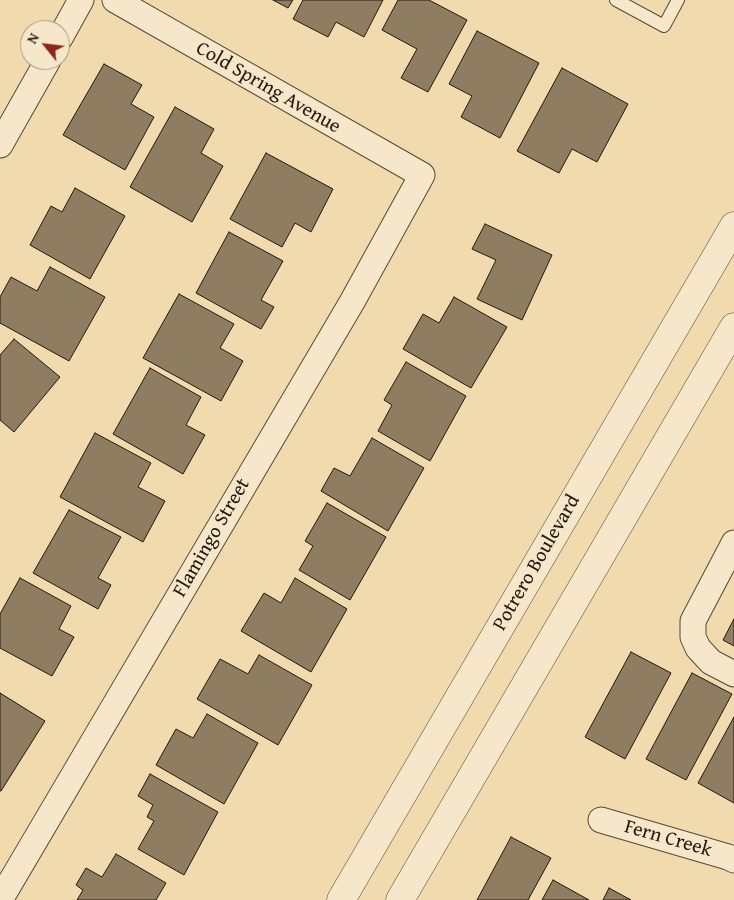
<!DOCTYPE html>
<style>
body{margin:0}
#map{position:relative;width:734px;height:900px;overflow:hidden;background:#f1daae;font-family:"Gentium Book Plus",serif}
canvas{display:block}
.north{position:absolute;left:20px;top:20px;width:50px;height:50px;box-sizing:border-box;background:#f6e7ca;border:1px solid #a2947e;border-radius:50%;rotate:299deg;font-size:14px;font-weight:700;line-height:20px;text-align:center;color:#24180d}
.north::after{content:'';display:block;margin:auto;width:18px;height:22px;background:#8f2418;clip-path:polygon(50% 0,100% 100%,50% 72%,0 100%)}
</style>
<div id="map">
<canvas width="734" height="900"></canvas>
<div class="north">N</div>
</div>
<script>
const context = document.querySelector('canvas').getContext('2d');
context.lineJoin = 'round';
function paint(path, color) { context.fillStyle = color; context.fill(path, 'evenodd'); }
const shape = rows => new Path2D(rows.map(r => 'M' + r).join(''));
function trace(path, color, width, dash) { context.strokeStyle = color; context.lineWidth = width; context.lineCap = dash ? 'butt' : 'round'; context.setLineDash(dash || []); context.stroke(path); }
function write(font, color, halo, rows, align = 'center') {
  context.font = font + ' "Gentium Book Plus",serif'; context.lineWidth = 4; context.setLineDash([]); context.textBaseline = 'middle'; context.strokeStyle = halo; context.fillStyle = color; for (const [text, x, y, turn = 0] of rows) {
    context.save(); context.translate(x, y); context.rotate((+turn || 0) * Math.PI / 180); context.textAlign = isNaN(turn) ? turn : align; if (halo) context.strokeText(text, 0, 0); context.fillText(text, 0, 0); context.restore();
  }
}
const building = shape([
 [273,0,293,0,288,8,273,0],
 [303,0,383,0,364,37,336,22,328,37,293,19,303,0],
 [398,0,429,0,467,20,428,92,401,78,417,49,382,30,398,0],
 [477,31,539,63,500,138,461,117,472,96,449,84,477,31],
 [104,64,142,85,131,104,154,117,125,170,63,135,104,64],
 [562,68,628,104,597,162,572,149,559,173,517,151,562,68],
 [175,107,214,129,201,153,223,166,192,222,130,187,175,107],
 [266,153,333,189,311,232,295,223,282,247,230,219,266,153],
 [75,188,125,216,90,279,30,245,51,206,62,212,75,188],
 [485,224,552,255,522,320,477,299,496,260,472,249,485,224],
 [229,232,283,261,261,300,274,307,261,329,196,293,229,232],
 [50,267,105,297,69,361,0,323,0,297,11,277,37,291,50,267],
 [179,294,234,324,220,348,243,361,221,401,143,358,179,294],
 [454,297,507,327,471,388,403,349,423,314,439,323,454,297],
 [14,339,60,377,14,432,0,420,0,355,14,339],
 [406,362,466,396,430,461,378,431,392,405,384,400,406,362],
 [150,368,201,397,186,425,205,435,183,474,113,434,150,368],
 [95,433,151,463,138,487,165,501,143,542,60,497,95,433],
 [372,438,424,468,388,531,321,491,334,468,350,476,372,438],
 [327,503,386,537,350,600,299,570,313,546,305,541,327,503],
 [69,510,121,537,98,578,111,585,98,609,33,573,69,510],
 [20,578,71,606,59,629,74,637,52,676,0,648,0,614,20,578],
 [295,578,347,609,311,672,241,631,264,593,281,603,295,578],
 [734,619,734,646,723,640,734,619],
 [631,652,671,673,625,759,585,737,631,652],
 [259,655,312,685,278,745,197,699,220,659,248,674,259,655],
 [692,673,732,694,686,780,646,759,692,673],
 [0,693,45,721,1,791,0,791,0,693],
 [207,714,258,743,224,804,156,765,176,729,193,738,207,714],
 [734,717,734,803,698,783,734,717],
 [150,774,218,812,184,875,138,849,154,821,147,817,153,805,138,796,150,774],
 [511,837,551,858,528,900,477,900,511,837],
 [116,854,166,883,156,900,77,900,83,890,76,885,86,868,102,877,116,854],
 [553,880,589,900,542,900,553,880],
 [609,888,631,900,603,900,609,888]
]);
paint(building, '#8f7d61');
trace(building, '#24180d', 1);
const service = shape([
 [616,0,664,26,678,0]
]);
const minor = shape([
 [60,38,81,0],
 [0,145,48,60],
 [734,543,693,621,693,637,698,648,711,662,734,674],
 [601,820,728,857,734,860],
 [0,900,352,302,422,175,115,0]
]);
const tertiary = shape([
 [341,900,734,226],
 [400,900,734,327]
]);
trace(service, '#574835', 14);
trace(minor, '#574835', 27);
trace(tertiary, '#574835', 29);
trace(service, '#f6e7ca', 12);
trace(minor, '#f6e7ca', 25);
trace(tertiary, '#f6e7ca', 28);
write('20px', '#24180d', '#f6e7ca', [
 ["Cold Spring Avenue",268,88,30],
 ["Flamingo Street",212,538,-60],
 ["Potrero Boulevard",537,563,-60],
 ["Fern Creek",668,839,16]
]);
</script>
